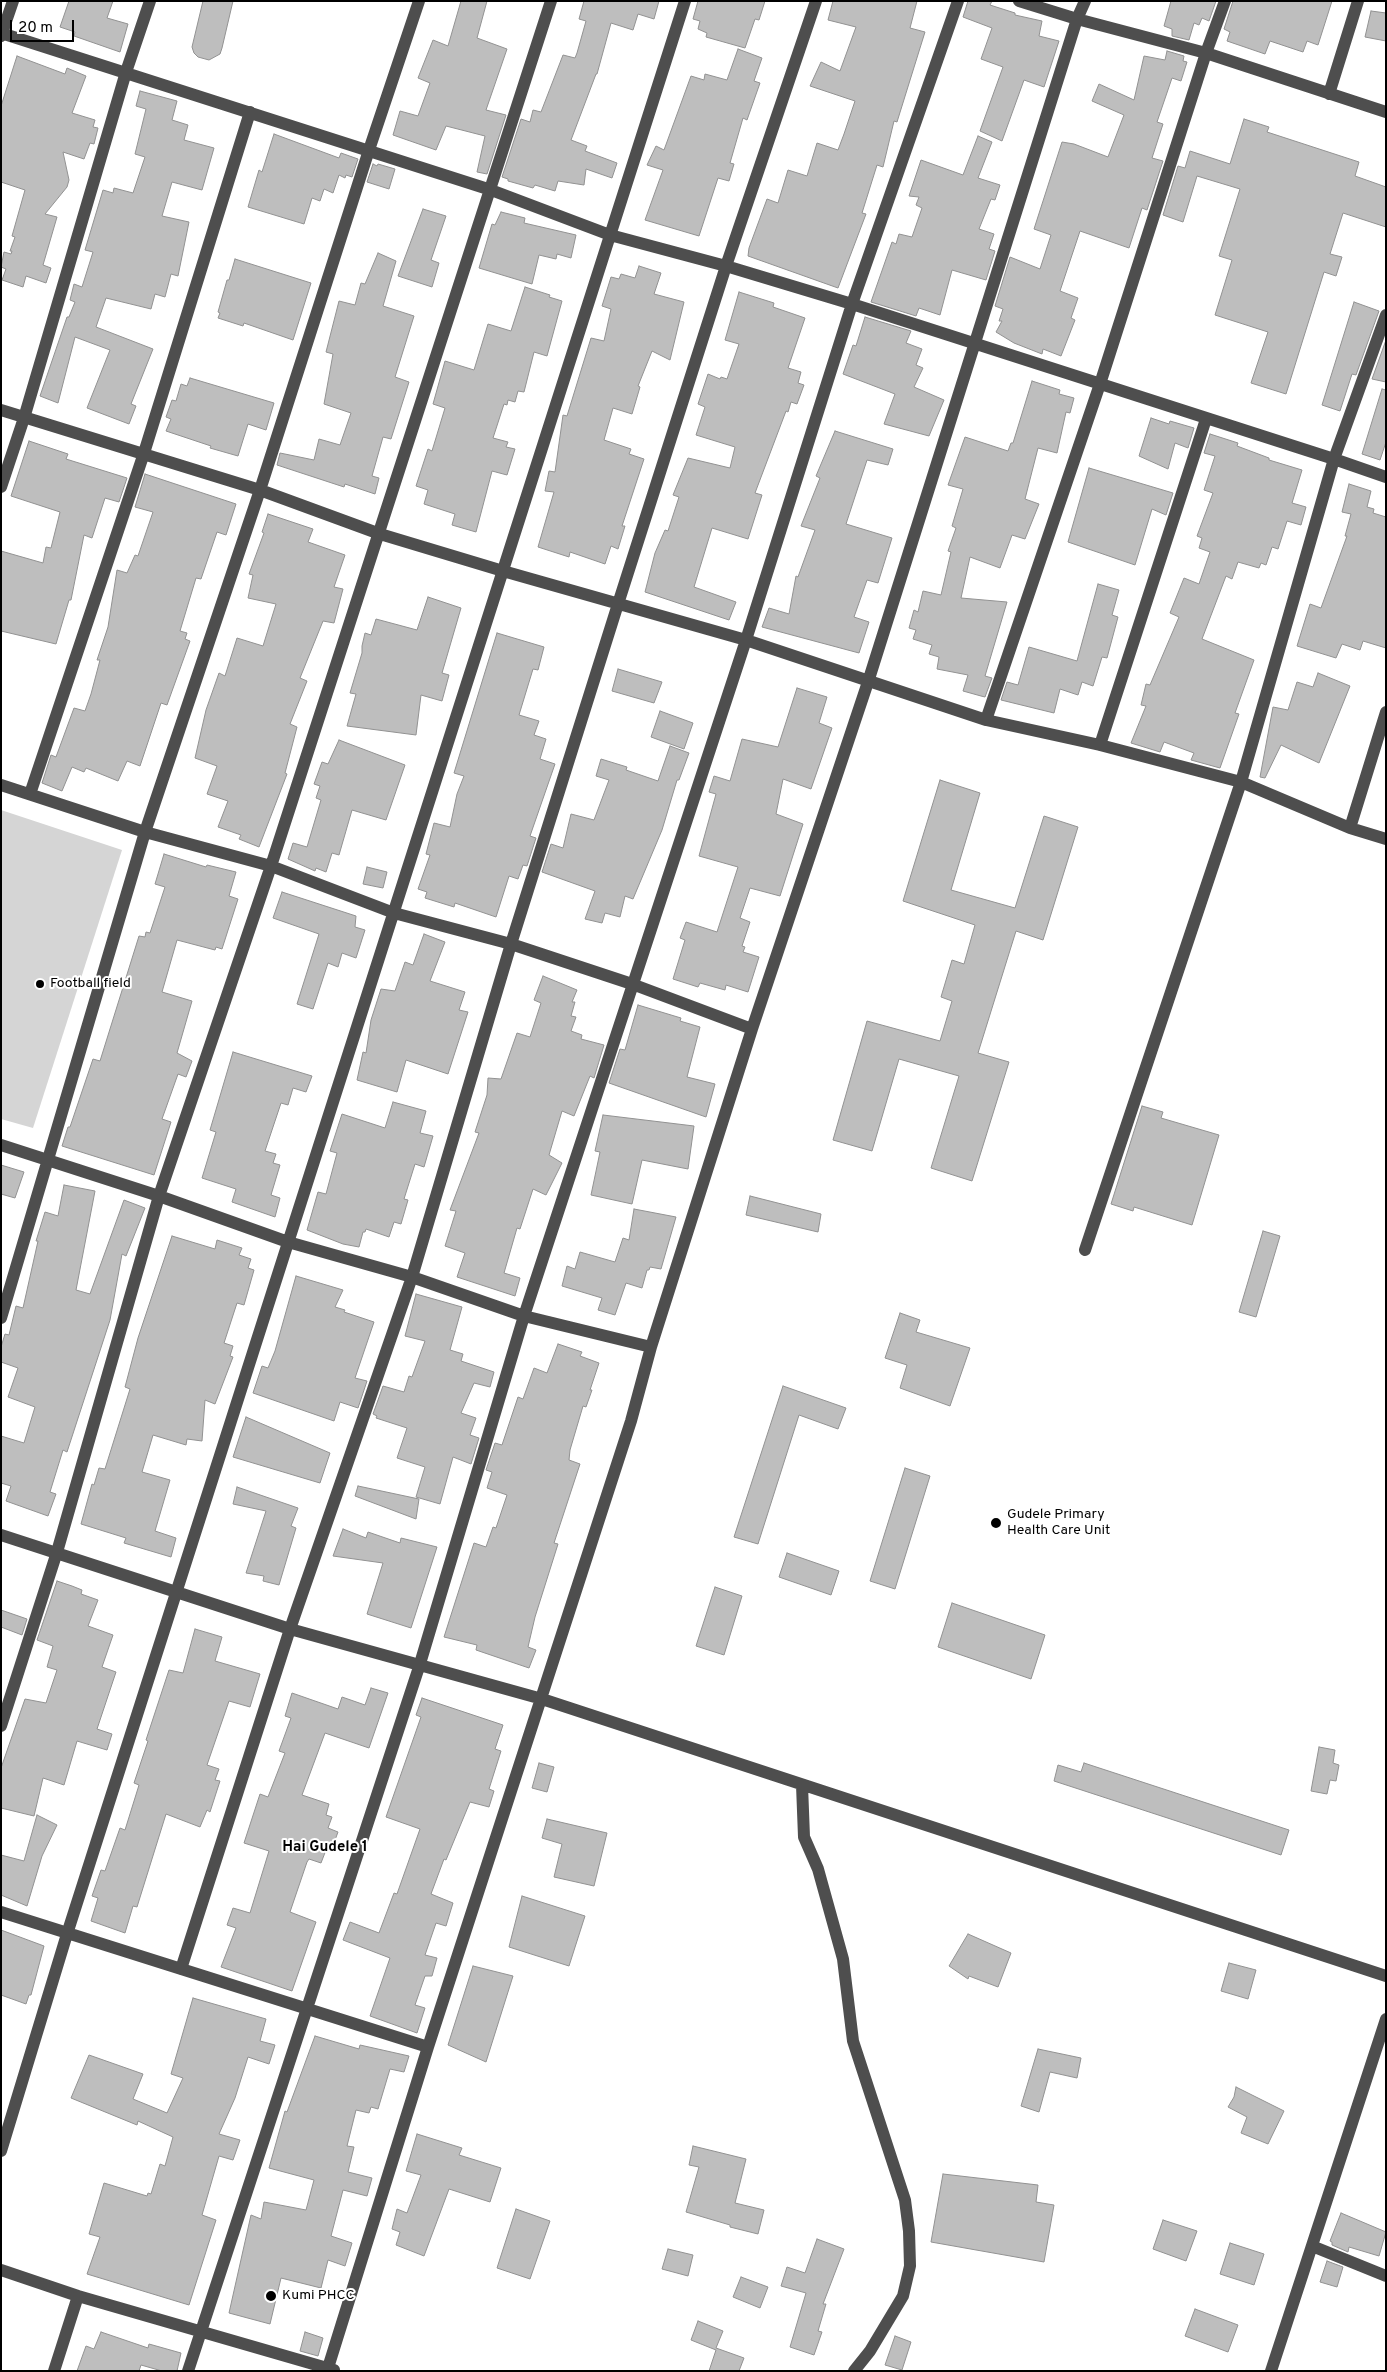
<!DOCTYPE html>
<style>
body{margin:0}
#map{position:relative;width:1387px;height:2372px;overflow:hidden;background:#fff;font-family:Overpass,sans-serif}
canvas{display:block}
.frame{position:absolute;inset:0;border:2px solid #000;pointer-events:none}
.scale{position:absolute;left:10px;top:20px;width:64px;height:22px;box-sizing:border-box;border:2px solid #000;border-top:0;padding-left:6px;font-size:15px;line-height:18px;white-space:nowrap;color:#000;-webkit-text-stroke:4px #fff;paint-order:stroke}
</style>
<div id="map">
<canvas width="1387" height="2372"></canvas>
<div class="frame"></div>
<div class="scale">20 m</div>
</div>
<script>
const context = document.querySelector('canvas').getContext('2d');
context.lineJoin = 'round';
function paint(path, color) { context.fillStyle = color; context.fill(path, 'evenodd'); }
const shape = rows => new Path2D(rows.map(r => 'M' + r).join(''));
function trace(path, color, width, dash) { context.strokeStyle = color; context.lineWidth = width; context.lineCap = dash ? 'butt' : 'round'; context.setLineDash(dash || []); context.stroke(path); }
function write(font, color, halo, rows, align = 'center') {
  context.font = font + ' Overpass,sans-serif'; context.lineWidth = 4; context.setLineDash([]); context.textBaseline = 'middle'; context.strokeStyle = halo; context.fillStyle = color; for (const [text, x, y, turn = 0] of rows) {
    context.save(); context.translate(x, y); context.rotate((+turn || 0) * Math.PI / 180); context.textAlign = isNaN(turn) ? turn : align; if (halo) context.strokeText(text, 0, 0); context.fillText(text, 0, 0); context.restore();
  }
}
paint(shape([
 [1,810,122,850,33,1128,1,1119]
]), '#d5d5d5');
const building = shape([
 [69,1,113,1,107,18,128,24,120,52,74,36,75,32,60,27,69,1],
 [203,1,233,1,222,48,220,54,209,60,198,57,194,53,192,47,203,1],
 [461,1,487,1,477,38,507,49,486,110,506,115,487,174,477,172,485,136,446,126,436,150,393,135,400,111,418,116,430,83,418,78,433,40,448,46,461,1],
 [584,1,659,1,654,19,638,14,633,30,611,23,597,74,596,74,571,140,587,146,585,151,617,163,612,178,586,169,584,185,558,181,555,191,535,185,533,188,508,181,508,179,502,177,521,119,530,122,533,110,541,112,563,55,575,58,577,53,586,21,579,19,584,1],
 [698,1,765,1,759,20,755,19,745,48,706,37,707,33,698,29,700,21,693,19,698,1],
 [833,1,917,1,910,28,925,32,897,122,894,121,883,167,877,165,862,213,866,214,838,288,748,256,749,248,767,199,778,203,788,170,807,176,817,143,838,150,844,134,855,101,810,86,821,62,840,71,856,27,828,20,833,1],
 [968,1,992,1,990,5,1015,13,1015,15,1042,21,1039,36,1059,41,1044,87,1024,80,1002,141,980,131,1003,67,981,59,992,28,963,17,968,1],
 [1171,1,1216,1,1209,21,1202,18,1199,25,1194,23,1189,40,1172,36,1172,29,1164,26,1171,1],
 [1233,1,1332,1,1318,45,1307,41,1303,52,1270,41,1265,54,1227,41,1230,32,1224,29,1233,1],
 [1371,11,1386,13,1386,41,1365,37,1371,11],
 [738,49,762,58,754,81,760,83,747,120,743,118,730,163,734,164,729,181,718,178,699,236,645,220,663,170,647,165,656,146,664,150,691,76,704,80,705,74,727,80,738,49],
 [1167,51,1184,56,1183,61,1187,62,1181,81,1172,78,1157,122,1163,124,1152,158,1163,161,1147,210,1142,208,1129,248,1080,231,1060,291,1078,298,1071,318,1075,320,1061,356,1043,349,1042,354,1014,343,996,332,1002,321,999,321,1003,309,995,306,1010,257,1040,269,1051,235,1034,229,1062,142,1074,144,1108,157,1124,115,1092,101,1099,84,1134,100,1144,56,1165,60,1167,51],
 [17,56,65,74,67,68,86,76,72,113,95,120,93,127,98,128,94,144,90,143,84,159,63,152,69,180,67,187,45,214,57,217,43,265,51,268,46,283,26,276,23,287,2,280,6,269,1,267,4,252,11,254,12,251,10,251,15,237,12,236,25,190,1,182,1,106,17,56],
 [140,91,177,101,172,120,188,125,184,140,214,148,202,190,172,182,162,216,189,222,178,276,171,274,165,297,155,294,151,309,106,298,96,327,153,349,131,404,136,406,129,424,87,408,110,350,75,337,58,403,40,396,67,317,69,317,75,302,70,300,74,284,82,287,93,252,85,250,103,190,113,193,114,188,133,193,145,157,135,154,146,109,136,106,140,91],
 [1244,119,1269,127,1267,132,1359,162,1355,176,1386,187,1386,227,1343,213,1330,254,1342,257,1336,276,1324,272,1286,394,1251,383,1268,332,1215,315,1232,260,1219,256,1240,189,1197,176,1183,222,1163,215,1178,166,1185,168,1190,151,1230,164,1244,119],
 [274,134,339,158,341,153,358,159,352,177,346,175,345,178,339,175,333,193,324,189,320,201,312,198,304,224,248,207,259,170,262,172,274,134],
 [978,136,992,142,978,178,1000,185,995,200,991,199,979,229,994,234,989,249,995,251,986,280,952,270,940,315,919,308,916,316,871,302,892,242,896,244,899,234,912,237,922,208,916,205,919,197,909,196,921,160,963,175,978,136],
 [373,164,377,166,378,164,395,169,389,189,367,182,373,164],
 [423,209,446,216,431,260,439,263,432,287,398,276,423,209],
 [501,212,525,218,524,223,576,235,571,258,557,254,556,259,539,255,532,284,479,268,492,224,495,225,501,212],
 [378,253,396,261,383,306,414,316,395,377,409,382,391,439,383,437,372,476,379,478,375,494,345,484,344,487,277,465,280,453,314,460,319,439,340,445,351,413,324,404,333,354,326,352,339,301,355,305,361,283,365,284,378,253],
 [235,259,311,283,293,340,244,323,243,326,218,318,220,313,218,312,227,280,229,280,235,259],
 [639,266,661,273,654,294,684,302,670,360,652,351,638,386,640,387,632,414,613,408,604,440,631,449,629,454,644,459,622,526,625,526,618,549,611,546,605,564,570,552,569,557,538,547,554,492,545,491,549,471,555,472,563,415,567,416,591,338,604,341,611,309,602,306,611,277,619,279,621,274,635,278,639,266],
 [525,287,550,295,549,297,562,301,547,356,534,352,524,392,518,391,515,402,508,400,507,405,504,404,493,438,508,442,506,447,515,449,507,475,492,471,476,532,452,525,455,514,424,504,428,490,416,486,428,449,432,451,445,408,433,404,445,361,474,370,488,324,511,331,525,287],
 [739,292,774,303,773,307,805,318,788,368,801,372,798,383,804,385,797,404,791,402,788,412,786,411,755,493,762,495,748,539,712,528,694,587,736,602,729,620,645,592,655,553,665,530,668,531,679,497,673,495,688,458,730,468,735,447,696,435,705,407,698,404,708,374,720,379,721,377,727,379,739,344,725,340,739,292],
 [1354,302,1379,311,1356,375,1352,374,1340,411,1322,405,1354,302],
 [865,317,911,331,906,343,922,349,916,365,923,368,914,387,944,400,929,436,884,424,895,394,843,374,853,345,856,346,865,317],
 [1386,340,1386,382,1372,379,1386,340],
 [190,378,274,403,266,430,248,424,238,456,210,448,211,446,166,431,171,419,166,417,172,400,176,401,181,384,187,386,190,378],
 [1032,381,1060,390,1059,394,1074,398,1070,413,1066,412,1057,453,1038,448,1025,499,1039,504,1025,539,1012,535,1000,568,970,557,961,598,1007,602,985,676,992,678,985,697,981,696,963,691,968,675,937,669,939,657,929,654,932,645,913,639,916,630,909,628,914,610,918,612,923,591,941,595,951,552,948,551,956,528,952,526,963,489,948,485,965,437,1008,451,1011,443,1013,443,1032,381],
 [1382,389,1386,390,1386,442,1380,460,1362,454,1382,389],
 [1151,418,1169,424,1170,421,1194,428,1188,448,1175,443,1168,469,1139,456,1151,418],
 [835,431,893,449,888,465,867,460,846,524,892,538,878,583,867,580,854,617,869,622,859,653,762,627,769,608,789,614,796,576,798,577,815,530,801,526,820,478,816,476,835,431],
 [1210,434,1238,443,1237,446,1269,458,1269,460,1302,470,1292,503,1306,507,1301,525,1287,521,1278,549,1272,547,1266,565,1261,563,1259,568,1238,562,1232,579,1226,576,1202,639,1254,660,1235,713,1239,714,1220,768,1191,760,1194,753,1164,742,1160,752,1131,743,1146,706,1141,705,1146,684,1150,685,1179,617,1170,613,1184,578,1199,584,1210,552,1199,548,1202,538,1197,536,1213,493,1204,490,1215,456,1204,453,1210,434],
 [29,441,68,454,66,459,127,478,119,502,105,498,92,538,84,535,71,600,69,600,56,644,1,631,1,551,43,563,46,547,51,548,60,512,11,496,29,441],
 [1089,468,1173,493,1166,515,1152,509,1135,565,1068,542,1089,468],
 [145,474,236,504,226,535,217,532,201,579,196,578,180,631,187,633,185,639,190,641,167,705,161,703,140,766,127,761,118,781,86,768,84,772,72,767,62,791,42,783,51,755,56,757,74,708,85,711,91,694,100,660,97,660,108,627,117,570,127,573,135,555,138,556,153,512,135,507,145,474],
 [1349,484,1371,491,1367,507,1374,509,1373,513,1386,517,1386,648,1363,641,1360,650,1342,644,1336,658,1297,646,1310,604,1321,608,1347,536,1345,536,1351,514,1342,512,1349,484],
 [268,514,313,529,308,542,345,555,334,587,343,589,334,623,323,621,300,678,307,681,290,724,297,727,285,773,287,774,259,847,239,839,241,835,218,827,228,801,207,794,217,766,195,758,206,710,219,673,225,676,237,638,263,646,276,604,248,598,253,575,249,574,264,533,262,532,268,514],
 [1098,584,1119,590,1112,615,1118,617,1107,658,1102,657,1093,686,1082,682,1078,695,1060,689,1054,713,1001,700,1007,682,1018,685,1029,647,1077,661,1098,584],
 [428,597,461,608,442,673,449,675,442,701,421,695,416,735,347,726,356,694,350,693,362,653,362,646,365,633,371,635,376,619,417,630,428,597],
 [497,633,544,647,538,670,533,669,519,715,539,721,534,735,546,739,540,759,555,764,530,836,536,838,527,866,523,865,518,879,509,876,496,917,455,903,454,907,425,898,427,892,418,889,430,855,426,854,434,823,450,827,457,794,464,776,454,773,497,633],
 [618,669,662,682,654,703,612,691,618,669],
 [1318,673,1350,686,1319,763,1281,745,1265,778,1260,777,1273,707,1288,710,1297,682,1313,687,1318,673],
 [797,688,827,697,819,723,832,728,811,789,783,779,776,814,803,824,780,896,750,888,740,918,750,922,742,946,745,947,743,952,759,957,748,992,726,985,725,990,700,983,698,987,673,979,685,940,680,938,686,922,717,932,738,867,699,856,716,794,709,792,714,776,730,781,742,739,778,747,797,688],
 [660,711,693,723,684,749,651,737,660,711],
 [339,740,405,765,386,820,352,810,339,855,332,853,326,872,316,868,315,871,288,859,293,843,307,847,321,800,316,798,320,786,314,784,322,762,328,764,339,740],
 [670,746,689,753,679,780,677,780,662,830,633,899,625,896,620,917,605,913,602,923,585,919,595,891,542,872,551,844,563,848,571,814,594,820,609,780,596,776,601,759,627,767,626,770,658,781,670,746],
 [940,780,980,793,951,890,1015,908,1044,816,1078,827,1043,940,1016,931,978,1053,1009,1062,972,1181,931,1168,959,1076,899,1059,872,1151,833,1140,867,1021,940,1041,952,1001,941,997,952,960,964,964,975,925,903,901,940,780],
 [164,854,206,867,207,865,236,872,229,896,238,899,222,949,216,947,215,950,177,940,162,992,192,1001,177,1053,192,1061,186,1077,178,1074,162,1119,171,1122,154,1175,62,1146,68,1127,70,1127,93,1059,100,1061,139,936,145,937,146,932,150,933,165,887,155,884,164,854],
 [367,867,387,872,383,888,363,884,367,867],
 [282,892,356,916,355,927,365,930,356,958,342,953,338,967,328,963,313,1009,297,1004,319,934,273,918,282,892],
 [424,934,445,942,430,981,465,992,459,1010,468,1012,448,1074,406,1060,397,1092,357,1080,363,1052,366,1053,371,1020,381,989,395,991,405,962,413,965,424,934],
 [543,976,577,990,572,1002,575,1002,571,1016,576,1017,571,1031,582,1035,581,1039,604,1045,594,1078,590,1076,574,1116,562,1111,549,1155,562,1163,546,1195,533,1189,520,1229,517,1228,504,1273,520,1278,515,1296,457,1277,465,1253,445,1246,456,1211,450,1210,479,1133,475,1132,487,1095,488,1078,501,1079,517,1033,530,1037,541,1003,534,1000,543,976],
 [638,1005,681,1018,680,1021,700,1027,687,1077,715,1084,706,1117,609,1083,620,1049,625,1050,638,1005],
 [233,1052,312,1076,306,1092,293,1088,288,1105,281,1103,265,1151,276,1154,273,1163,280,1165,271,1195,280,1198,275,1217,232,1202,236,1189,202,1178,216,1132,210,1130,233,1052],
 [393,1102,426,1111,420,1133,433,1136,424,1167,415,1164,404,1199,408,1200,401,1224,394,1222,389,1237,366,1229,365,1232,363,1232,359,1247,343,1244,307,1230,318,1192,326,1194,337,1153,330,1151,342,1114,385,1128,393,1102],
 [1142,1106,1163,1112,1161,1118,1219,1135,1192,1225,1134,1207,1133,1211,1111,1204,1142,1106],
 [603,1115,694,1126,688,1169,642,1160,632,1204,591,1195,600,1152,595,1151,603,1115],
 [1,1165,24,1172,15,1198,1,1194,1,1165],
 [64,1185,95,1191,76,1290,90,1294,124,1200,145,1208,126,1256,122,1254,110,1320,67,1452,63,1450,50,1492,56,1494,48,1516,6,1501,11,1486,1,1483,1,1436,24,1443,35,1407,8,1397,18,1368,1,1362,1,1347,5,1334,9,1335,16,1306,23,1308,38,1241,36,1241,45,1212,58,1216,64,1185],
 [750,1196,821,1214,818,1232,746,1215,750,1196],
 [634,1209,676,1217,661,1269,650,1267,649,1270,647,1270,642,1288,626,1283,615,1315,598,1310,602,1298,562,1286,567,1266,575,1269,580,1252,615,1262,623,1238,629,1240,634,1209],
 [1263,1231,1280,1236,1256,1317,1239,1312,1263,1231],
 [172,1236,215,1249,217,1240,242,1248,239,1255,251,1259,248,1268,254,1270,244,1305,237,1303,224,1343,233,1346,230,1356,233,1357,215,1404,205,1400,202,1441,187,1439,186,1445,153,1435,142,1472,170,1480,155,1531,176,1538,171,1557,124,1543,126,1538,81,1524,92,1484,94,1485,99,1468,105,1469,130,1389,125,1387,138,1338,172,1236],
 [296,1276,343,1290,335,1307,345,1310,344,1312,374,1322,355,1378,367,1381,358,1408,340,1402,334,1421,253,1393,262,1366,268,1368,275,1351,296,1276],
 [416,1294,462,1307,450,1350,463,1354,461,1361,494,1372,490,1387,474,1383,461,1413,476,1418,470,1435,479,1438,471,1464,453,1457,440,1504,416,1497,425,1467,397,1458,407,1428,376,1418,377,1416,373,1414,383,1386,404,1392,409,1376,412,1377,425,1341,405,1336,416,1294],
 [900,1313,920,1320,916,1332,970,1348,950,1406,900,1388,907,1365,885,1358,900,1313],
 [558,1344,582,1352,580,1356,599,1363,590,1390,592,1390,586,1407,583,1406,570,1450,569,1460,580,1464,554,1543,558,1544,535,1617,528,1647,536,1650,529,1668,476,1650,477,1645,444,1637,474,1543,486,1547,493,1527,496,1528,507,1495,487,1488,492,1472,486,1470,495,1443,502,1445,518,1397,523,1399,534,1368,547,1373,558,1344],
 [783,1386,846,1408,838,1429,799,1415,758,1544,734,1537,783,1386],
 [246,1417,330,1453,320,1483,233,1457,246,1417],
 [905,1468,930,1476,895,1589,870,1581,905,1468],
 [358,1486,419,1499,416,1519,355,1496,358,1486],
 [237,1487,298,1508,291,1526,296,1528,279,1585,263,1581,264,1576,246,1573,266,1511,233,1504,237,1487],
 [343,1529,366,1538,368,1532,400,1543,401,1538,437,1547,411,1628,367,1614,383,1563,333,1556,343,1529],
 [787,1553,839,1571,831,1595,779,1577,787,1553],
 [57,1581,72,1586,82,1590,81,1594,98,1600,88,1626,113,1635,102,1667,116,1672,97,1729,112,1734,107,1750,77,1741,64,1785,43,1778,34,1816,1,1808,1,1768,25,1699,46,1703,57,1670,47,1667,53,1646,37,1640,57,1581],
 [715,1587,742,1596,724,1655,696,1646,715,1587],
 [952,1603,1045,1635,1031,1679,938,1647,952,1603],
 [1,1610,27,1619,22,1635,1,1627,1,1610],
 [195,1629,222,1637,215,1661,260,1674,250,1707,229,1701,207,1765,219,1769,215,1780,220,1781,210,1812,207,1810,200,1827,166,1814,137,1907,133,1906,125,1933,91,1921,98,1898,92,1896,101,1870,105,1871,120,1828,125,1830,139,1785,134,1783,148,1741,146,1740,169,1670,183,1673,195,1629],
 [371,1688,388,1693,369,1748,325,1733,302,1795,329,1804,326,1815,332,1817,328,1828,338,1832,331,1851,326,1850,321,1863,309,1859,307,1862,290,1912,316,1922,292,1991,221,1967,236,1928,227,1925,233,1908,250,1913,269,1851,244,1843,260,1794,268,1797,285,1753,279,1751,291,1718,285,1716,292,1693,338,1709,342,1697,365,1705,371,1688],
 [422,1698,503,1725,495,1749,501,1751,489,1789,494,1791,489,1807,470,1802,446,1860,444,1859,431,1894,453,1903,446,1926,436,1923,425,1955,437,1958,432,1976,425,1976,415,2005,425,2008,417,2033,370,2016,390,1958,343,1940,350,1922,379,1933,394,1893,397,1894,420,1829,386,1817,421,1717,416,1715,422,1698],
 [1319,1747,1335,1750,1333,1763,1339,1765,1336,1781,1330,1780,1327,1794,1311,1791,1319,1747],
 [539,1763,554,1767,547,1792,532,1788,539,1763],
 [1084,1763,1289,1830,1281,1855,1054,1781,1058,1765,1081,1772,1084,1763],
 [37,1815,57,1825,42,1856,27,1906,1,1895,1,1855,24,1861,37,1815],
 [547,1819,607,1833,594,1886,554,1877,562,1844,542,1838,547,1819],
 [522,1896,585,1916,569,1966,509,1947,522,1896],
 [1,1930,44,1946,31,1995,29,1995,26,2004,1,1995,1,1930],
 [968,1934,1011,1953,998,1987,969,1976,968,1979,949,1966,968,1934],
 [1229,1963,1256,1970,1248,1999,1221,1991,1229,1963],
 [473,1966,513,1976,486,2062,448,2045,473,1966],
 [193,1998,266,2019,260,2041,275,2045,269,2064,248,2057,235,2098,219,2134,240,2140,233,2160,219,2156,202,2215,216,2220,189,2305,87,2274,100,2237,89,2234,104,2183,147,2196,148,2193,151,2194,160,2164,165,2166,173,2137,138,2121,137,2125,71,2098,89,2055,143,2074,133,2099,167,2113,183,2078,171,2074,193,1998],
 [315,2036,359,2049,360,2045,409,2056,404,2072,390,2069,378,2109,371,2107,369,2113,356,2110,347,2146,354,2147,348,2172,372,2178,367,2196,343,2190,331,2236,352,2243,345,2266,328,2260,321,2288,281,2278,270,2324,229,2313,251,2215,261,2219,264,2202,306,2210,314,2180,269,2168,285,2111,287,2112,315,2036],
 [1038,2049,1081,2058,1077,2078,1050,2072,1039,2112,1021,2106,1038,2049],
 [1236,2087,1284,2111,1268,2144,1241,2133,1247,2117,1228,2107,1234,2097,1236,2087],
 [417,2134,462,2148,459,2155,501,2168,490,2202,449,2189,424,2256,396,2245,400,2232,392,2229,397,2209,407,2213,421,2175,406,2171,417,2134],
 [693,2146,746,2159,735,2203,764,2210,758,2234,730,2227,730,2225,686,2212,699,2167,689,2165,693,2146],
 [943,2174,1038,2185,1036,2202,1054,2205,1044,2262,931,2242,943,2174],
 [516,2209,550,2221,530,2279,497,2268,516,2209],
 [1341,2213,1386,2232,1379,2256,1349,2247,1348,2252,1332,2245,1332,2242,1330,2241,1341,2213],
 [1163,2220,1197,2231,1186,2261,1153,2249,1163,2220],
 [817,2239,844,2249,823,2304,826,2304,818,2331,822,2332,814,2355,790,2347,806,2293,781,2286,787,2267,805,2273,817,2239],
 [1230,2243,1264,2254,1254,2285,1220,2274,1230,2243],
 [668,2249,693,2255,688,2276,662,2269,668,2249],
 [1327,2261,1343,2267,1337,2287,1320,2282,1327,2261],
 [741,2277,768,2287,760,2308,733,2297,741,2277],
 [1195,2309,1238,2325,1228,2352,1185,2336,1195,2309],
 [698,2321,723,2331,716,2348,744,2358,739,2371,709,2371,716,2350,691,2340,698,2321],
 [101,2332,148,2348,149,2344,181,2353,177,2371,162,2371,141,2365,139,2371,77,2371,86,2346,94,2349,101,2332],
 [305,2332,323,2338,318,2356,300,2351,305,2332],
 [895,2336,911,2342,902,2370,885,2365,895,2336]
]);
paint(building, '#bebebe');
trace(building, '#929292', 1);
trace(shape([
 [1019,1,1077,19,1206,53,1386,112],
 [1,33,491,190,610,235,726,266,852,304,1334,459,1386,477],
 [1,36,13,1],
 [1329,94,1358,1],
 [1,410,260,490,380,534,503,571,746,640,986,720,1100,745,1241,782,1350,828,1386,839],
 [1,487,24,418,126,72,150,1],
 [986,720,1100,384,1206,53,1225,1],
 [1100,745,1206,419],
 [1,785,145,832,271,866,394,913,511,944,632,984,752,1029],
 [30,794,144,453,250,112],
 [1350,828,1386,712],
 [1,1145,159,1196,288,1242,412,1277,524,1316,651,1347],
 [1085,1250,1241,782,1334,459,1386,315],
 [1,1318,145,832,260,490,369,150,419,1],
 [1,1535,290,1629,542,1699,1386,1976],
 [1,1726,57,1552,159,1196,271,866,551,1],
 [802,1785,804,1837,818,1869,843,1959,853,2041,905,2200,909,2231,910,2266,903,2296,870,2351,854,2371],
 [1,1912,428,2047],
 [181,1969,290,1629,412,1277,511,944,618,604,726,266,816,1],
 [1,2151,67,1934,685,1],
 [1312,2246,1386,2276],
 [1,2270,78,2296,334,2370],
 [54,2371,78,2296],
 [188,2371,419,1667,524,1316,746,640,852,304,958,1],
 [327,2371,428,2047,631,1421,651,1347,752,1029,868,682,1077,19,1085,1],
 [1271,2371,1386,2019]
]), '#4e4e4e', 12);
for (const [x, y, r, color] of [
 [40,984,5,"#000"],
 [996,1523,6,"#000"],
 [271,2296,6,"#000"]
]) { const dot = new Path2D(); dot.arc(x, y, r, 0, 2 * Math.PI); context.fillStyle = color; context.fill(dot); trace(dot, '#fff', 2); }
write('14px', '#000', '#fff', [
 ["Football field",50,984],
 ["Gudele Primary",1007,1515],
 ["Health Care Unit",1007,1531],
 ["Kumi PHCC",282,2296]
], 'left');
write('bold 15px', '#000', '#fff', [
 ["Hai Gudele 1",325,1848]
]);
</script>
